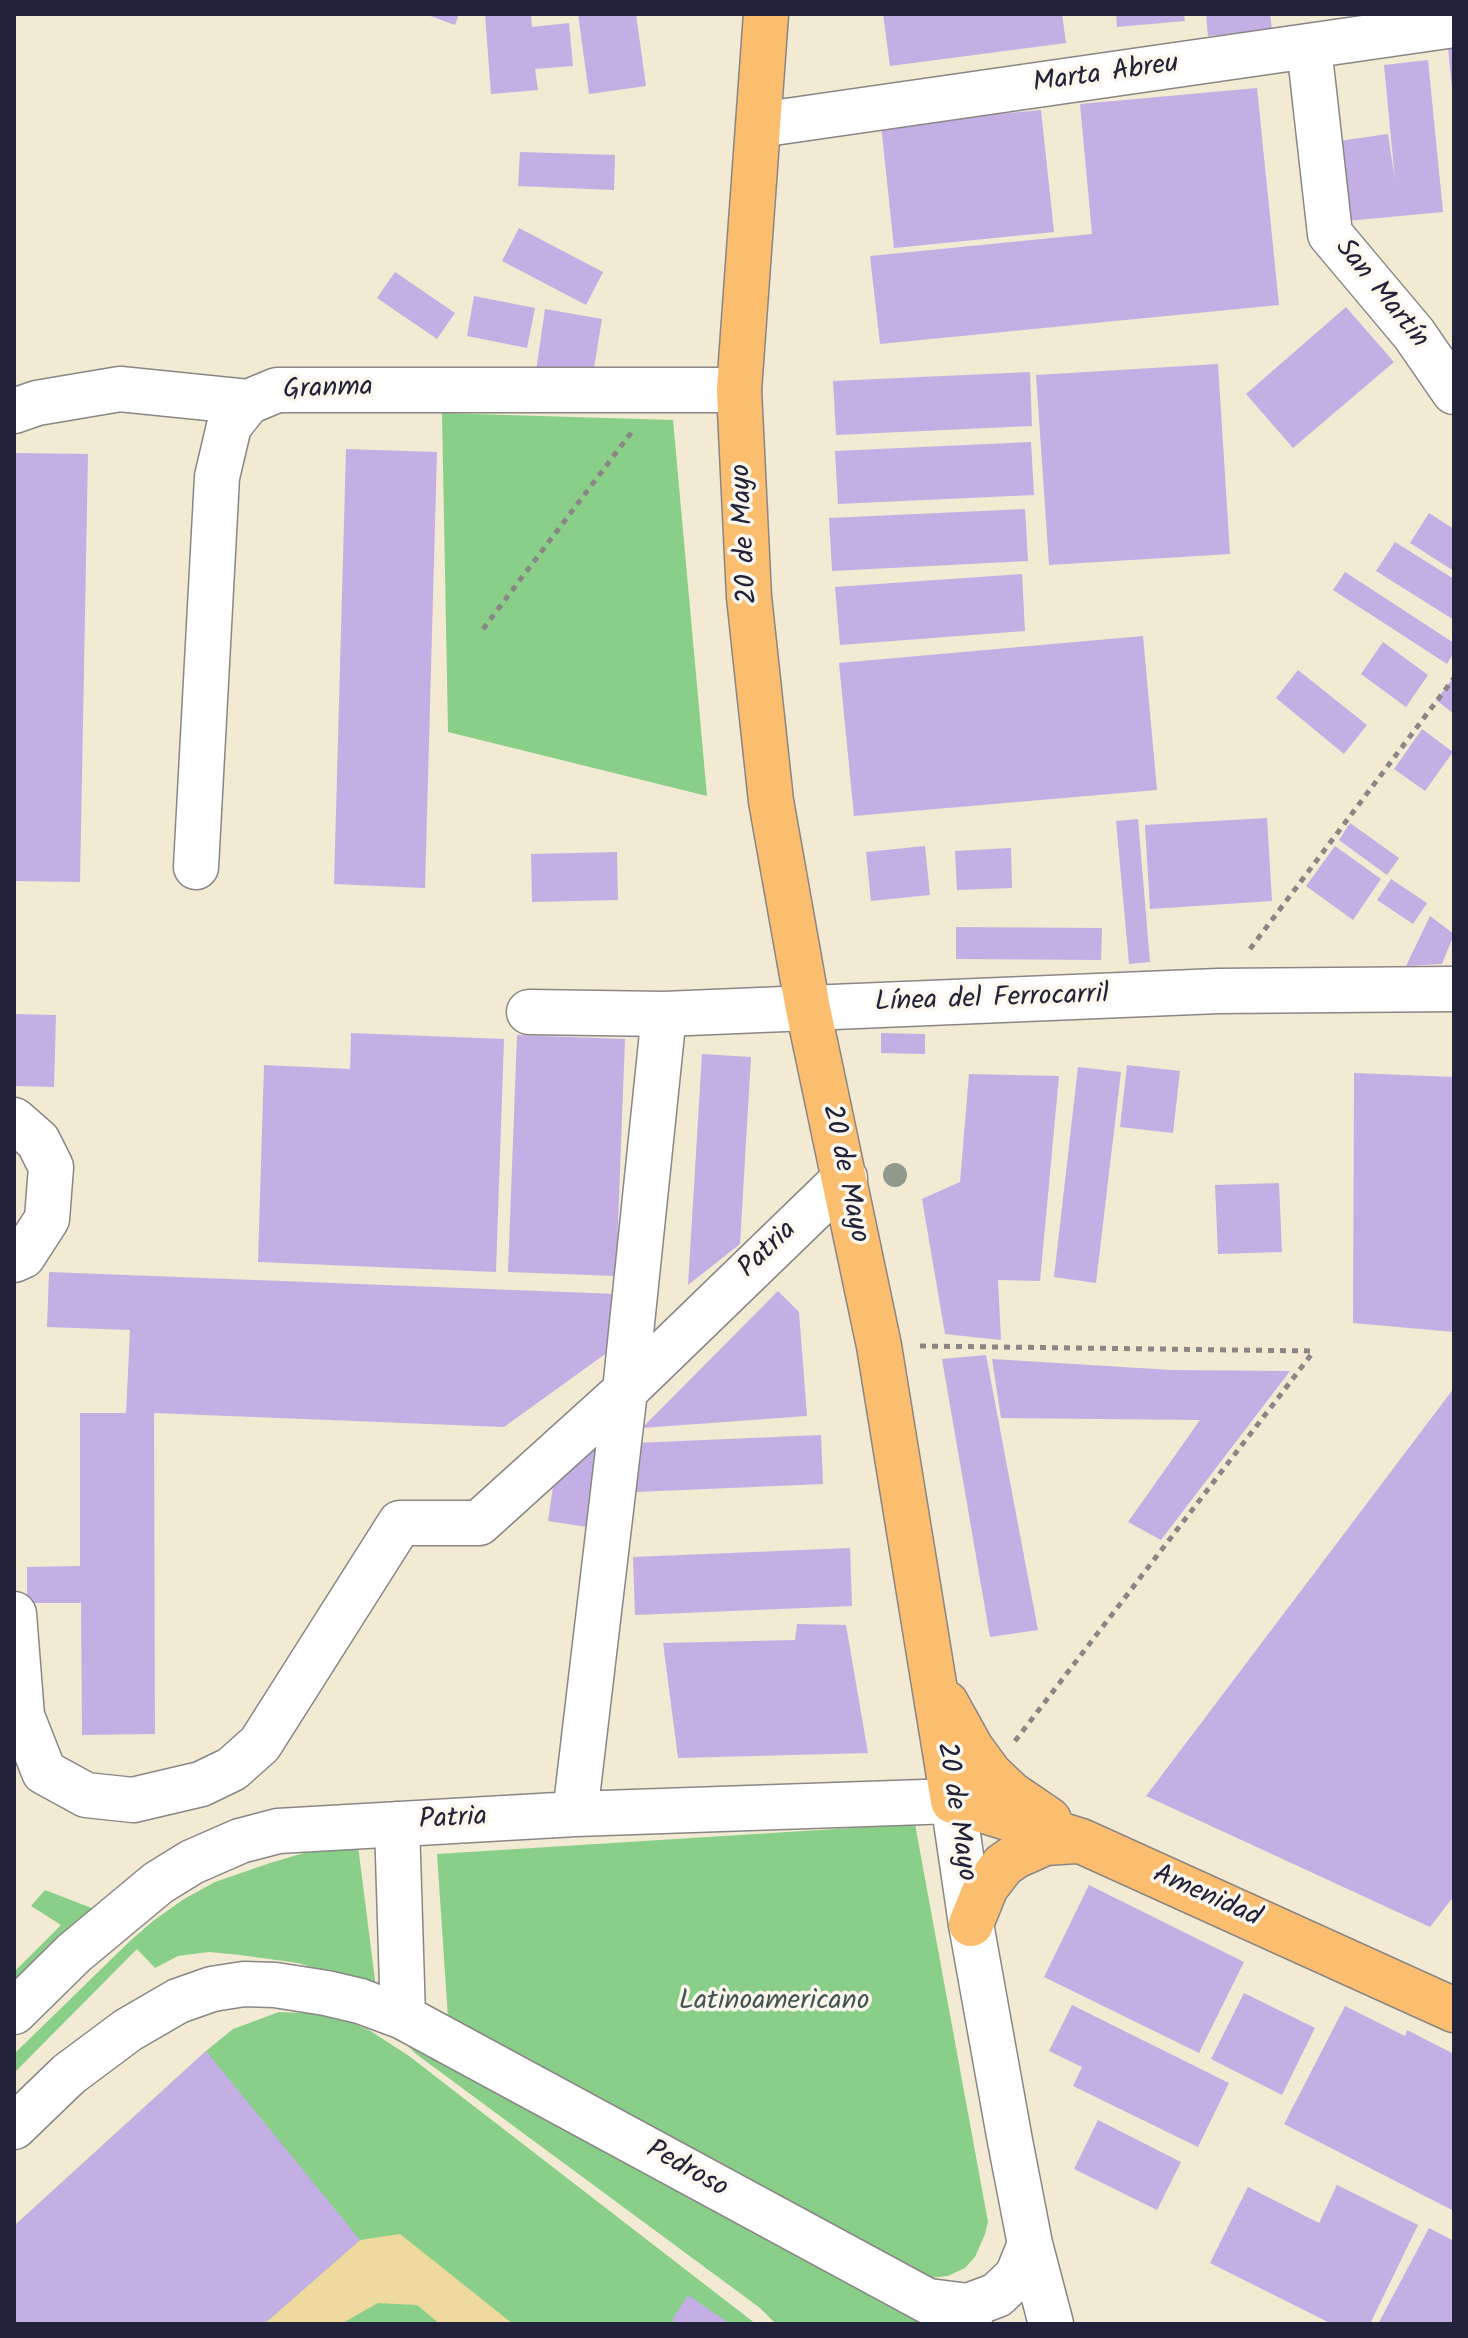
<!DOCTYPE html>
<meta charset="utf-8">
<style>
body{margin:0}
#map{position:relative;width:1468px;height:2338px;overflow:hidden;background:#f2ead2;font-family:Kalam,sans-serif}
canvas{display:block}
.frame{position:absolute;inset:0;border:16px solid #22223b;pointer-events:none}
</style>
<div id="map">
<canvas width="1468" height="2338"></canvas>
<div class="frame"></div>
</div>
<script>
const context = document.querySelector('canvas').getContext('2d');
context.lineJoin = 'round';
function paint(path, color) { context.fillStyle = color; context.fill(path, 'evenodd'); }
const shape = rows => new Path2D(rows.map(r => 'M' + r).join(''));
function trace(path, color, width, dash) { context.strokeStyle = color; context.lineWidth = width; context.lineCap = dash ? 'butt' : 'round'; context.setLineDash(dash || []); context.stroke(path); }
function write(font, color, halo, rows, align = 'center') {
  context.font = font + ' Kalam,sans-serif'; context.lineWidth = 7; context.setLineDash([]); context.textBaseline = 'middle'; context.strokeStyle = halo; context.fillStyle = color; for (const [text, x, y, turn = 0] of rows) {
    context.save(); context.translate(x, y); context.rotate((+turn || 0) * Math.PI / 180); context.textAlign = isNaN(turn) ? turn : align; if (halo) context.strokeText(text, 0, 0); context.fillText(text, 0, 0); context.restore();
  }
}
paint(shape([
 [442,413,673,420,707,796,448,732],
 [915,1824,988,2222,985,2234,975,2257,965,2268,948,2276,919,2279,448,2018,437,1854],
 [358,1846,376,1988,298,1963,240,1955,209,1952,178,1956,155,1968,137,1949,14,2073,14,2054,130,1941,153,1921,184,1899,215,1882,270,1863,304,1853],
 [45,1890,102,1912,14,1996,14,1972,61,1925,31,1906],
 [279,2012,331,2014,369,2030,409,2056,756,2324,14,2324,14,2226,206,2051,233,2029],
 [388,2026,942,2324,776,2324,760,2308,416,2054]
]), '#8acf89');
paint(shape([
 [400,2234,513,2324,440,2324,417,2305,378,2303,341,2324,264,2324,360,2240]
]), '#eeda9e');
paint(shape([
 [425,14,459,14,455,25],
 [485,14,531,14,532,27,569,23,573,66,535,69,538,90,491,94],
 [578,14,636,14,646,86,589,94],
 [883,14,1062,14,1066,43,890,66],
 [1116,14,1184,14,1185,21,1117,27],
 [1206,14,1270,14,1272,30,1208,36],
 [1454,47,1454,88,1452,88,1448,48],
 [1428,60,1443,212,1347,221,1339,141,1388,134,1395,180,1384,65],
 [1257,88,1279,305,880,344,870,256,1092,234,1080,104],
 [1041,110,1054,232,894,248,881,125],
 [520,152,615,155,614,190,518,186],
 [519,228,603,272,586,305,502,261],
 [395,272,455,313,437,339,377,298],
 [474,296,535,308,527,348,467,336],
 [1346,307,1394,362,1293,448,1246,394],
 [545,309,602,319,592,380,536,371],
 [1218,364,1230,554,1049,565,1036,375],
 [1030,372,1032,426,836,435,833,381],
 [1031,442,1034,495,838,504,835,451],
 [346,449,437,452,425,888,334,884],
 [14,453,88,454,80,882,14,881],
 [1025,509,1028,561,832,571,829,518],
 [1429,513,1454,529,1454,571,1410,543],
 [1395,542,1454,579,1454,620,1376,571],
 [1345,572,1454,643,1454,652,1447,664,1333,590],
 [1022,574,1025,631,840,645,835,587],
 [1143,636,1157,790,854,816,839,663],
 [1383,642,1428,675,1406,707,1361,674],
 [1298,670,1367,725,1344,754,1276,698],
 [1454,677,1454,714,1436,700],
 [1422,729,1453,752,1425,791,1394,769],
 [1267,818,1272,901,1150,909,1145,825],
 [1138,819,1150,962,1129,964,1116,821],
 [1350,823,1399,858,1387,875,1339,840],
 [925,846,930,895,871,901,866,852],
 [1335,846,1381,879,1353,920,1306,886],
 [1011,848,1012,888,957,890,955,851],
 [617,852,618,900,532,902,531,854],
 [1391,879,1427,903,1413,924,1377,900],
 [1430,916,1454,934,1442,964,1406,966],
 [956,927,1102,928,1101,960,956,959],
 [14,1014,56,1015,54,1087,14,1086],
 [351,1033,504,1039,496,1272,258,1262,264,1065,350,1069],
 [881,1033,925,1034,925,1054,881,1053],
 [517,1035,625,1039,616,1276,508,1272],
 [702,1054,751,1057,740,1244,688,1285],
 [1127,1065,1180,1071,1173,1133,1120,1127],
 [1078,1067,1121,1072,1096,1283,1054,1277],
 [1354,1073,1454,1077,1454,1332,1353,1323],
 [969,1074,1059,1076,1040,1281,998,1280,1001,1340,945,1334,922,1199,960,1182],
 [1279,1183,1282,1252,1218,1254,1215,1185],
 [49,1272,617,1294,615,1347,504,1427,154,1413,155,1734,82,1735,81,1603,27,1603,27,1567,80,1566,80,1413,126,1413,130,1330,47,1327],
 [778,1291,799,1312,807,1416,642,1428],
 [986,1355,1038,1630,990,1637,942,1359],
 [992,1359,1172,1370,1290,1371,1161,1540,1128,1522,1200,1420,1001,1418],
 [1454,1388,1454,1896,1430,1927,1146,1796],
 [821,1435,823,1484,636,1492,634,1443],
 [576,1444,606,1448,594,1528,548,1521,554,1480],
 [850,1548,852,1606,635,1615,633,1557],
 [797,1624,846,1625,868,1753,678,1758,663,1643,795,1640],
 [1089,1885,1244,1962,1199,2053,1044,1977],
 [1244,1993,1315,2028,1282,2095,1211,2059],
 [1072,2005,1229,2083,1198,2147,1073,2086,1082,2067,1049,2051],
 [1345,2006,1405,2036,1407,2030,1454,2054,1454,2211,1284,2124],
 [206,2051,360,2240,264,2324,14,2324,14,2226],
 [1098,2120,1181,2162,1157,2210,1074,2169],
 [1337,2185,1418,2225,1370,2324,1332,2324,1210,2263,1248,2187,1319,2223],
 [1429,2228,1454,2241,1454,2324,1378,2324],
 [688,2295,730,2324,678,2324,672,2320]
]), '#c4afe5');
const minor = shape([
 [1309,47,1330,234,1414,334,1454,392],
 [759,125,1454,25],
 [14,411,37,403,120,389,248,402],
 [196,867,217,477,229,426,248,402,277,390,739,390],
 [529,1012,664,1014,1218,991,1454,989],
 [14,1120,38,1141,51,1167,47,1219,23,1256,14,1260],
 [14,1614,22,1716,44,1772,86,1795,133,1800,201,1784,232,1769,260,1744,400,1523,479,1523,625,1391,845,1178],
 [575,1814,625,1391,664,1014],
 [397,1824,403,2017],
 [14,2012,74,1953,158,1883,192,1862,240,1841,278,1831,575,1814,953,1801,971,1924,1010,2141,1030,2244,1051,2324],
 [14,2127,69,2074,128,2030,178,2001,212,1989,244,1984,275,1985,326,1993,360,2001,403,2017,970,2324],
 [929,2301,968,2306,997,2295,1017,2276,1030,2244]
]);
const major = shape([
 [766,14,739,390,749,597,771,801,808,1009,879,1346,953,1801,1081,1841,1454,2010],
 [946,1703,971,1748,990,1774,1011,1794,1049,1820],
 [971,1924,986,1887,1003,1865,1016,1856,1045,1843,1075,1841]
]);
trace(minor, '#8a8686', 47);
trace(major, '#8a8686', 47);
trace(shape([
 [483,629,634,429],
 [1250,949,1454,678],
 [920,1346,1314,1351],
 [1015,1741,1314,1351]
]), '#8a8686', 5, [6, 6]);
trace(minor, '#fff', 44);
trace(major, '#fbbd6e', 44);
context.fillStyle = '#91998c';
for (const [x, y] of [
 [895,1175]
]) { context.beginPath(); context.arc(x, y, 12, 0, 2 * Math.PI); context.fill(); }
write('28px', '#22223b', '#fbf7ec', [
 ["Marta Abreu",1106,76,-8],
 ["San Martín",1380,295,51],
 ["Granma",328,391,-2],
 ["20 de Mayo",747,534,-93],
 ["Línea del Ferrocarril",992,1001,-2],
 ["20 de Mayo",843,1174,78],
 ["Patria",769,1251,-44],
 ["20 de Mayo",954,1812,81],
 ["Patria",453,1821,-3],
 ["Amenidad",1206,1898,24],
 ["Pedroso",686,2171,29]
]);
write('28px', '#415652', '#fbf7ec', [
 ["Latinoamericano",774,2003]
]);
</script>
